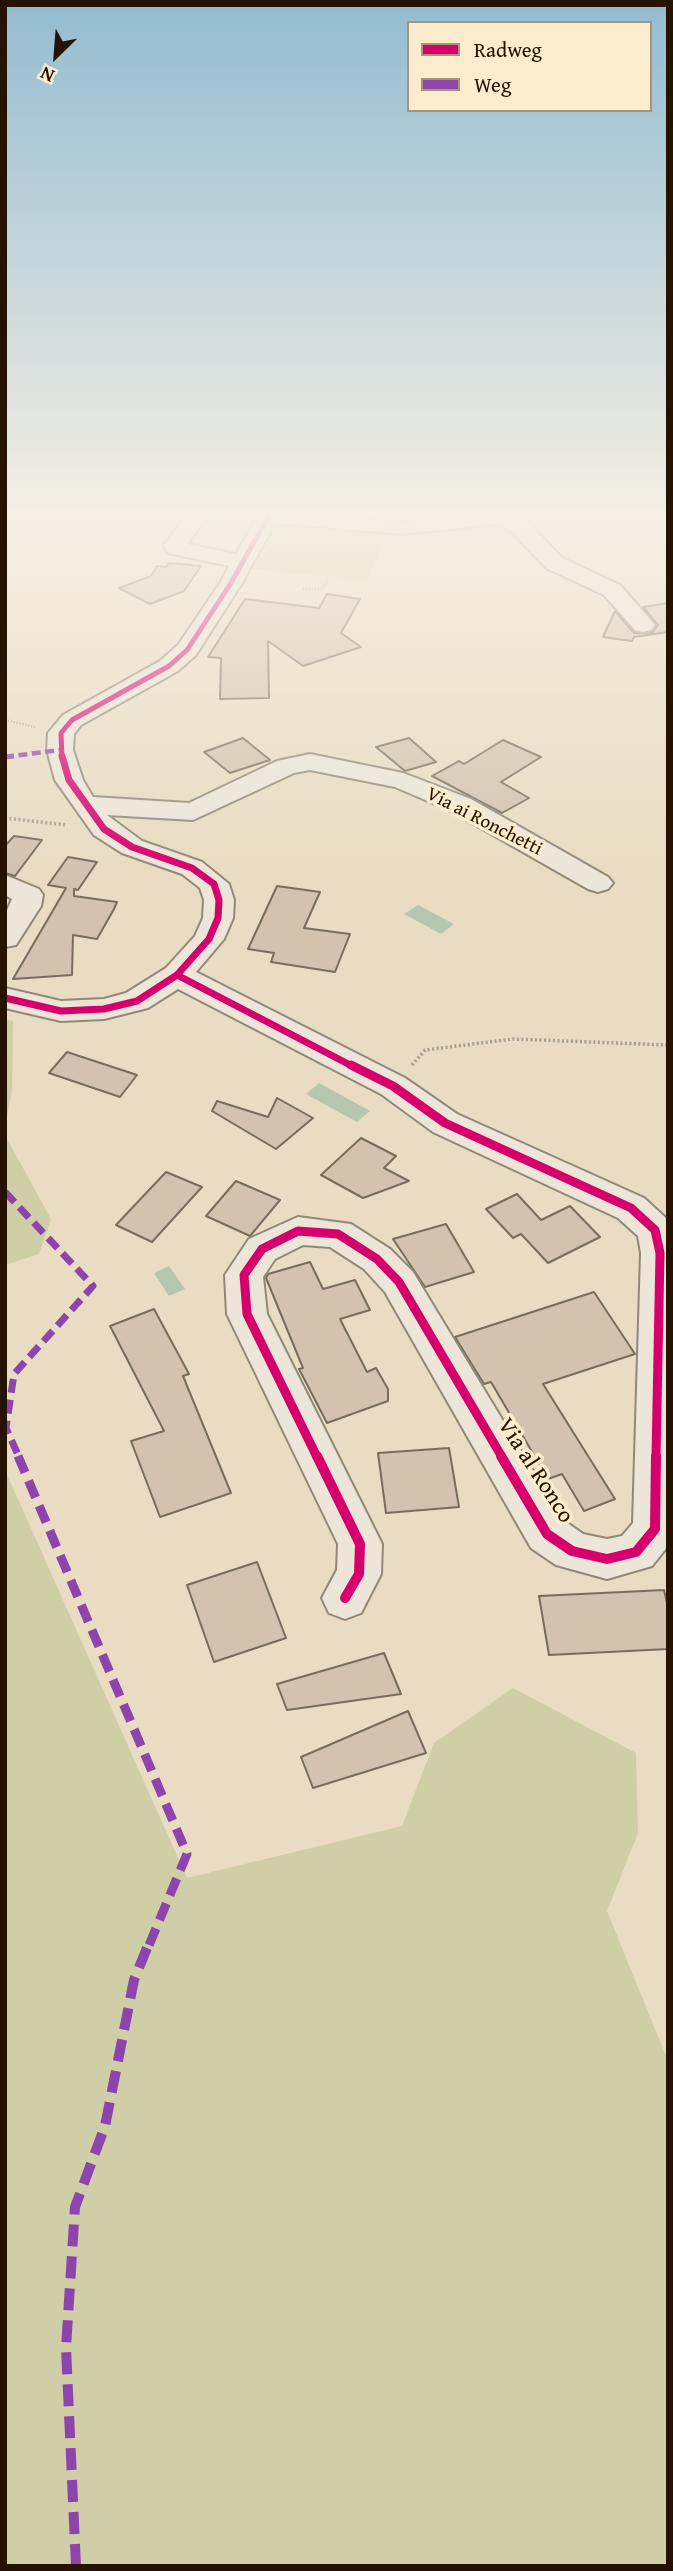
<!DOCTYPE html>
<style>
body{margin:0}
#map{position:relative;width:673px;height:2571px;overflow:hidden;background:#e9dcc2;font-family:"Gentium Book Plus",serif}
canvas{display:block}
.frame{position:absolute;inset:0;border:7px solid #251300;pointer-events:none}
.legend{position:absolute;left:407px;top:21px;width:245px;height:91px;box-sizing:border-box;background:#fbeccd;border:2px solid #a5957b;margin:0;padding:9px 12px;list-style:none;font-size:21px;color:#251300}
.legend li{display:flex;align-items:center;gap:14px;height:35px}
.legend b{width:35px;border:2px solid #a5957b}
.north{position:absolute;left:21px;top:21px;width:70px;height:70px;-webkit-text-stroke:5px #fbeccd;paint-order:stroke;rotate:205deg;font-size:19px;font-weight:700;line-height:28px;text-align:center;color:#251300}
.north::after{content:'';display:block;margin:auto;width:24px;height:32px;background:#251300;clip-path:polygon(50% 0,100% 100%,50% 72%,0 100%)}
</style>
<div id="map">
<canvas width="673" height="2571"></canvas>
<div class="frame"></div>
<ul class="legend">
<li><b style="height:9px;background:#d6006c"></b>Radweg</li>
<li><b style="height:9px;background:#8e44ad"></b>Weg</li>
</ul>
<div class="north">N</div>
</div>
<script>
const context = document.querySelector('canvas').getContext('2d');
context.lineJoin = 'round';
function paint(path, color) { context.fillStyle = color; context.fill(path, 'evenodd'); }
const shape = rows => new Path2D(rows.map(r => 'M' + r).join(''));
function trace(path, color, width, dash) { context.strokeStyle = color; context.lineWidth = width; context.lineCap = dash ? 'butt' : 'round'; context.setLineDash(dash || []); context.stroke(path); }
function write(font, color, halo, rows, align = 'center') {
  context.font = font + ' "Gentium Book Plus",serif'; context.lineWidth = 7; context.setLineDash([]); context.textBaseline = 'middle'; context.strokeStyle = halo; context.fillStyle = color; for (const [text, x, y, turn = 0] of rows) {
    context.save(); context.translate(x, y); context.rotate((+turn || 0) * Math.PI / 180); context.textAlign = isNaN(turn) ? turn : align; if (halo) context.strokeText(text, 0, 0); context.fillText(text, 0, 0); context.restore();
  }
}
paint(shape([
 [278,521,389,531,367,580,251,569],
 [5,1019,13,1021,12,1091,5,1127],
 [5,1135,51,1219,39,1254,5,1265],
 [5,1470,187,1878,402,1826,434,1743,513,1688,636,1753,638,1833,607,1911,668,2061,668,2566,5,2566]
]), '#cfcea6');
paint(shape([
 [418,905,454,924,441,934,404,914],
 [319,1083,370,1111,357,1122,306,1094],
 [169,1266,185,1289,169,1296,154,1273]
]), '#b5c7af');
const building = shape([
 [169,563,201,566,184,591,150,604,119,588,151,576,157,566,166,567,169,563],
 [327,594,360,599,341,633,361,647,303,666,268,641,269,698,220,699,221,658,208,657,245,599,319,608,327,594],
 [668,603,668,632,634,637,632,641,603,637,615,611,634,633,652,633,658,625,643,607,668,603],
 [243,738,270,760,230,773,204,752,243,738],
 [409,738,436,762,405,771,376,747,409,738],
 [503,740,541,757,501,782,529,798,502,813,432,776,459,761,464,764,503,740],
 [14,836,42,840,15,876,5,873,5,846,14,836],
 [68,857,97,862,78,890,74,889,74,896,117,902,114,909,97,939,73,935,72,975,13,979,66,888,48,885,68,857],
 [277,886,320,892,304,928,350,934,335,972,271,962,274,953,248,949,277,886],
 [67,1052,137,1075,120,1097,49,1073,67,1052],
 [277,1098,313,1118,276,1149,212,1111,217,1101,268,1117,277,1098],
 [361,1138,396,1156,384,1168,409,1181,363,1198,321,1175,361,1138],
 [166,1172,202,1187,152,1242,116,1225,166,1172],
 [236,1181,280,1200,250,1236,206,1216,236,1181],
 [517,1194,541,1220,570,1206,600,1237,548,1263,521,1234,513,1238,486,1209,517,1194],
 [446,1224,474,1272,425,1287,393,1239,446,1224],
 [310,1262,323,1289,355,1280,370,1310,340,1319,367,1372,376,1368,388,1389,388,1401,327,1423,299,1369,303,1368,266,1278,268,1274,310,1262],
 [594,1292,635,1354,543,1384,615,1499,584,1511,562,1474,548,1479,491,1382,484,1384,455,1337,594,1292],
 [154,1309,189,1374,183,1376,231,1493,160,1517,131,1441,164,1431,110,1326,154,1309],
 [449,1448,459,1507,386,1513,378,1453,449,1448],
 [257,1562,286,1638,214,1662,187,1585,257,1562],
 [664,1590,668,1607,668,1649,549,1655,539,1596,664,1590],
 [384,1653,401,1694,287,1710,277,1684,384,1653],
 [408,1711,426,1753,313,1788,301,1757,408,1711]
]);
paint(building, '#d2c2ae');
trace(building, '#776d5e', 2);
const minor = shape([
 [189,512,211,512,187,544,236,554,260,512,403,522,504,512,528,522,562,558,620,585,655,625,651,630,643,632,635,630,604,595,546,568,512,532,497,524,403,534,275,523,242,583,196,655,178,671,81,725,74,734,73,750,83,780,93,797,189,803,277,761,310,754,403,773,471,799,608,877,613,883,608,889,598,892,588,889,451,811,395,787,310,770,294,773,193,820,107,815,142,841,202,862,229,884,234,900,233,918,224,939,196,972,405,1078,457,1114,644,1198,668,1220,668,1546,652,1566,607,1579,556,1565,531,1548,385,1292,364,1269,330,1247,303,1245,275,1259,263,1277,267,1314,382,1544,381,1574,361,1613,345,1619,329,1613,322,1598,337,1570,338,1544,227,1314,225,1275,249,1239,298,1217,351,1224,390,1249,413,1272,563,1520,583,1534,607,1539,622,1536,633,1523,641,1253,638,1236,618,1218,433,1132,381,1094,178,989,148,1008,104,1019,61,1021,5,1008,5,988,61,1001,104,999,126,993,166,968,195,936,203,918,204,900,200,888,182,874,122,853,94,835,55,780,47,750,48,733,63,715,160,661,178,645,220,583,229,566,168,553,165,548,164,545,189,512],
 [5,875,39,889,43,895,41,906,16,945,5,947,5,915,12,899,5,895,5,875]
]);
trace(minor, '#928878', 4);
trace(shape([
 [303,589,323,589,328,578],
 [5,720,35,727]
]), '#a39d92', 2.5, [1, 2]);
trace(shape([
 [5,818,67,825],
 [412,1065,425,1050,513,1039,668,1045]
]), '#a39d92', 3.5, [2, 2.5]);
paint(minor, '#ece5d8');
trace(shape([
 [5,757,60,750]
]), '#8e44ad', 4.5, [9, 4.5]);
trace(shape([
 [5,757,14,756]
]), '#8e44ad', 5, [10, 5]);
trace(shape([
 [5,1192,93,1286,14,1374,6,1428,19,1457]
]), '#8e44ad', 7, [14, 7]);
trace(shape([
 [18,1456,187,1854,147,1950]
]), '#8e44ad', 9, [18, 9]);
trace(shape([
 [76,2566,66,2348,75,2207,105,2126,134,1980,147,1948]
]), '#8e44ad', 10, [22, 10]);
trace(shape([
 [62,758,61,733,72,720,169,666,187,650,231,583,271,512]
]), '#d6006c', 5);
trace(shape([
 [177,975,354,1067],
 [5,998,61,1011,104,1009,137,1001,177,975,209,939,218,918,219,900,214,884,192,868,132,847,104,829,69,780,62,756]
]), '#d6006c', 7);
trace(shape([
 [351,1065,393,1086,445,1123,631,1208,655,1230,660,1253,656,1457],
 [317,1457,247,1314,244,1275,262,1249,298,1231,338,1234,377,1259,399,1282,502,1457]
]), '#d6006c', 9);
trace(shape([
 [317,1456,360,1544,359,1574,345,1598],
 [501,1456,547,1534,572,1551,607,1559,636,1552,655,1529,656,1456]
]), '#d6006c', 10);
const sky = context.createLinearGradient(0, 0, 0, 872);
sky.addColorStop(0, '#93bcd1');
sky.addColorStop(0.59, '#f5efe4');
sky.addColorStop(1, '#f5efe400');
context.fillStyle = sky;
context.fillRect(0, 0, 673, 872);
write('19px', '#251300', '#fbeccd', [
 ["Via ai Ronchetti",484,822,27]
]);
write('23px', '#251300', '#fbeccd', [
 ["Via al Ronco",535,1471,57]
]);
</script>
